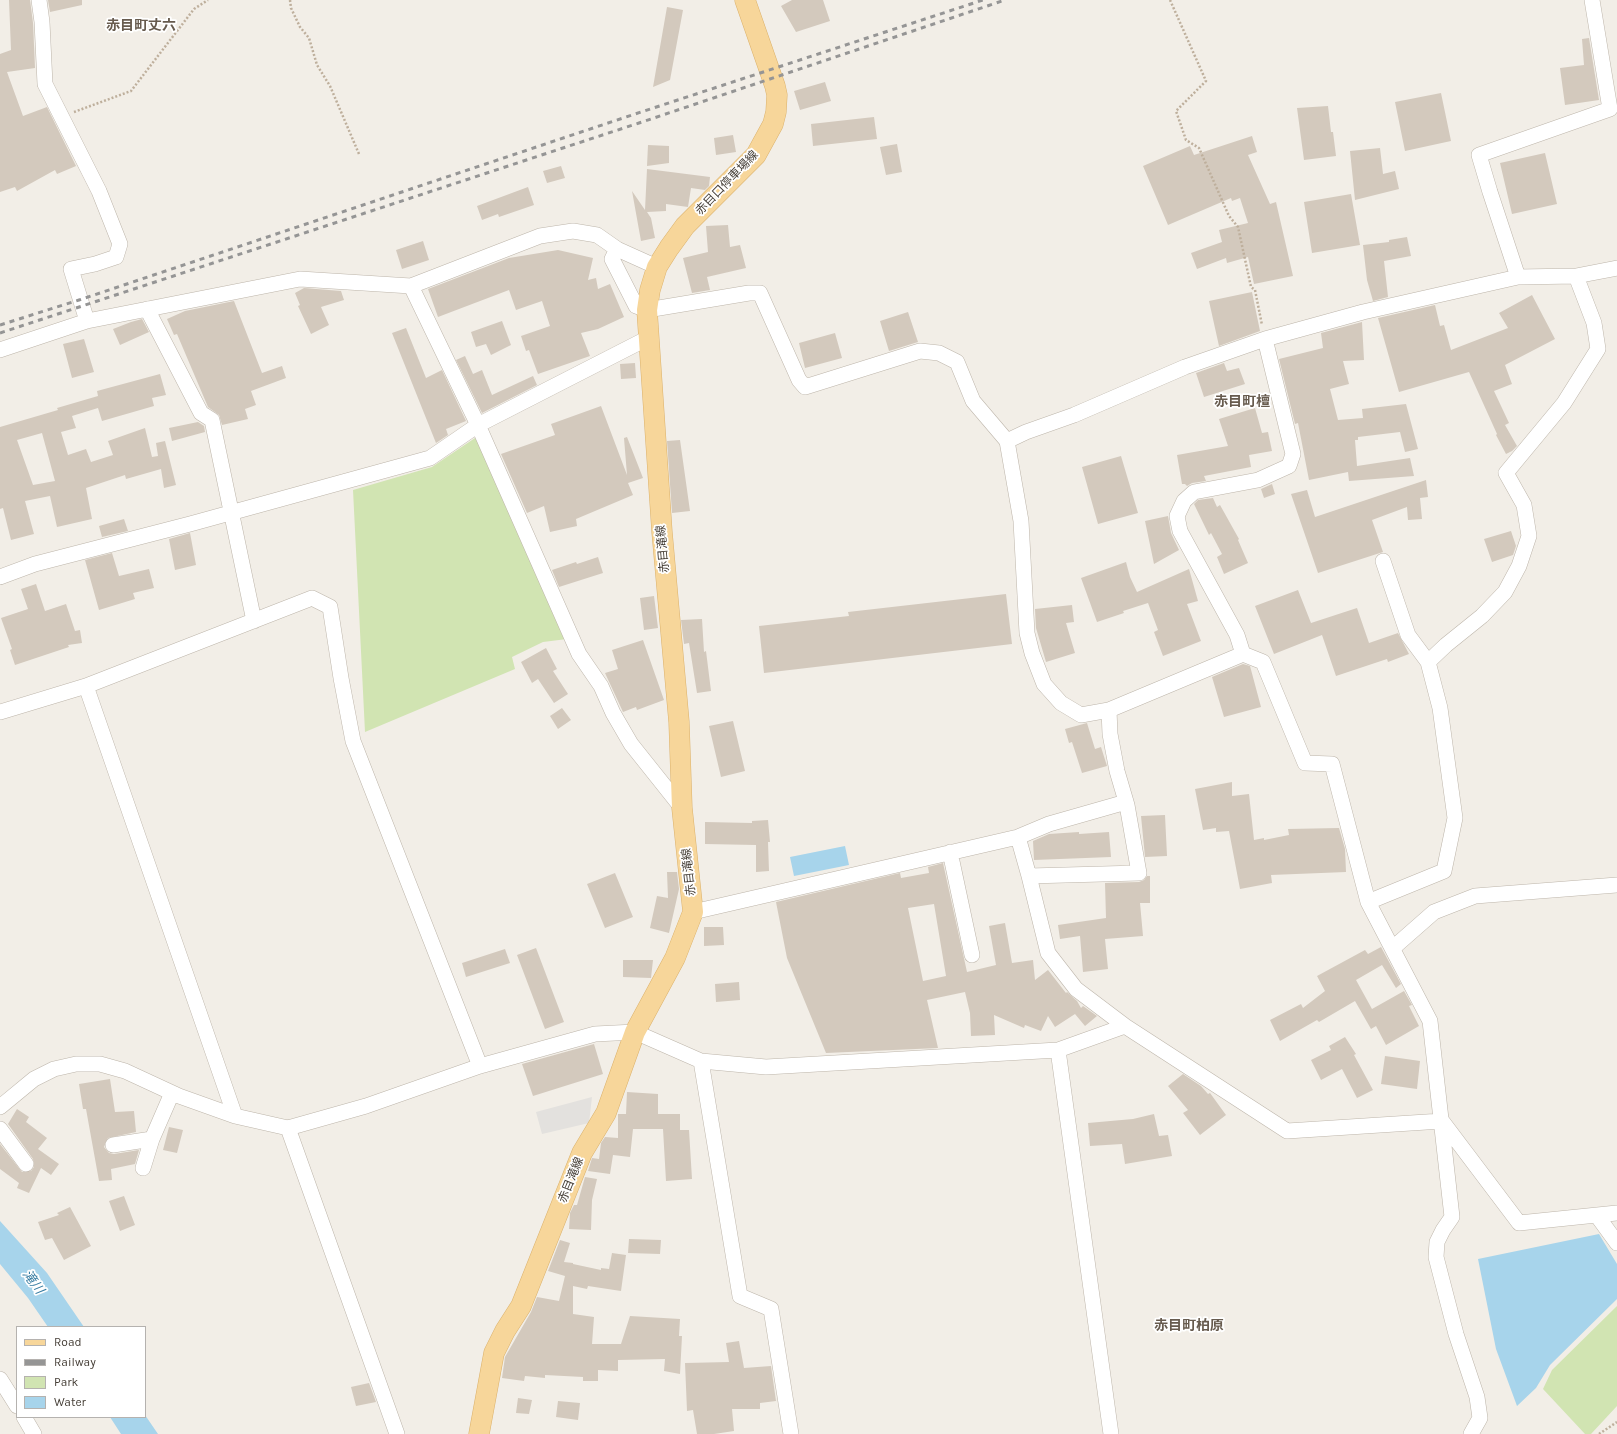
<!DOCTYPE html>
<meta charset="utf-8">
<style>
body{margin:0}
#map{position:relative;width:1617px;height:1434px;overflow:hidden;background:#f2eee7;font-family:Karla,sans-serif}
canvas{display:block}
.legend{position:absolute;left:16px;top:1326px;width:130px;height:92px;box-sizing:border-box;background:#fff;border:1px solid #b5b2af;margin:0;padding:5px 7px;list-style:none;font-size:12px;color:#453e36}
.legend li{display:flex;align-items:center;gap:8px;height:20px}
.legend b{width:20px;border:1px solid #b5b2af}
</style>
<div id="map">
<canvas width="1617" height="1434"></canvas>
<ul class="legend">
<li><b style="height:5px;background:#f7d69a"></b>Road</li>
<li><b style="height:5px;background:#959595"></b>Railway</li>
<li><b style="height:11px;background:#d1e4b2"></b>Park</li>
<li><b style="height:11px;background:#a7d4eb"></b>Water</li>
</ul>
</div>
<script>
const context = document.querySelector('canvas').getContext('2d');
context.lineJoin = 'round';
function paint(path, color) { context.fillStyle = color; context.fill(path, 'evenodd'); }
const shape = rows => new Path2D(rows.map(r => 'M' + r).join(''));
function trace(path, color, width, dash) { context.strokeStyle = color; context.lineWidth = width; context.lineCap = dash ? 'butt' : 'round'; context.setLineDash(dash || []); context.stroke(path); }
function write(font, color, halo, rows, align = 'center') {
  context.font = font + ' Karla,"Noto Sans JP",sans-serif'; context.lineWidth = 3.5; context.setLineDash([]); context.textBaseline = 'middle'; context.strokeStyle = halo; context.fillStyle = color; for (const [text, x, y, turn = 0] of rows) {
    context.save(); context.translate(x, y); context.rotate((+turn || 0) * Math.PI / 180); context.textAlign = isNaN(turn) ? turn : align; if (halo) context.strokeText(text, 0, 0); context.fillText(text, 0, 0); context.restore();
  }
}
paint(shape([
 [478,436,567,639,543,642,512,657,515,669,365,732,353,490,432,467],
 [1617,1306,1617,1406,1591,1434,1585,1434,1543,1389,1552,1370]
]), '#d1e4b2');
paint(shape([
 [592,1097,589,1123,542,1134,536,1112]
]), '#e3e1de');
paint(shape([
 [845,846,849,865,794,876,790,857],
 [0,1221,47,1273,84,1327,48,1327,28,1298,0,1264],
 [1599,1234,1617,1264,1617,1299,1550,1365,1536,1388,1517,1406,1496,1349,1478,1259],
 [145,1415,158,1434,121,1434,110,1417,145,1417]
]), '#a7d4eb');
paint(shape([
 [9,0,30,0,33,23,35,68,7,72,23,116,47,107,76,166,57,174,55,170,17,191,15,187,0,192,0,54,11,50],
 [48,0,82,0,82,5,50,12],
 [792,0,823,0,830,21,796,32,781,6],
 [667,7,683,10,670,80,653,87],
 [1589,38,1599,100,1565,105,1560,68,1584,65,1582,39],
 [825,82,831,101,800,110,794,91],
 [1441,93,1451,141,1405,151,1395,102],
 [1328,106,1331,132,1333,132,1336,156,1304,160,1297,108],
 [874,117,877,139,813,146,811,124],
 [733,135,736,152,716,155,714,138],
 [1252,136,1257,152,1248,155,1270,204,1276,202,1293,276,1254,284,1248,257,1227,263,1226,258,1197,269,1191,253,1222,242,1219,230,1248,223,1240,198,1232,201,1231,198,1168,225,1143,166,1190,146,1194,155],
 [897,144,902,172,886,175,880,147],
 [648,145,669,146,669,163,647,166],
 [1380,148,1383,174,1395,171,1399,189,1355,200,1350,151],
 [1545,153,1557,204,1512,214,1500,163],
 [561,166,565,178,547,183,543,171],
 [647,169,710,177,709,186,705,190,691,188,688,207,666,204,666,211,647,212,651,218,655,238,641,241,632,191,645,210],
 [528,187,534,205,499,217,498,214,482,220,477,206],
 [1351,194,1360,245,1312,253,1304,202],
 [728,225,730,247,740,245,746,268,707,277,710,290,692,293,683,258,708,252,706,226],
 [1407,237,1411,256,1384,261,1388,297,1373,301,1367,280,1363,245,1389,242,1389,240],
 [423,241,429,260,402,269,396,250],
 [558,250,593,258,588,280,596,278,598,289,610,284,624,317,598,329,581,333,590,356,538,374,529,350,526,351,521,336,550,326,542,301,516,310,509,290,438,317,428,289,509,258],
 [304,288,341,291,344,300,321,307,329,325,311,334,298,306,300,305,295,293],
 [1252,292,1260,331,1219,346,1209,301],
 [1532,295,1555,339,1505,365,1512,384,1494,391,1509,423,1505,425,1517,446,1512,451,1506,454,1496,435,1497,434,1469,372,1399,392,1378,318,1435,305,1440,326,1444,325,1451,350,1508,328,1499,313],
 [234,301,262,373,282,366,286,378,251,391,256,405,245,409,248,419,222,425,219,415,208,407,177,334,174,335,167,319,185,311],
 [908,312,918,342,889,351,880,321],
 [142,319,149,332,120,345,113,329,131,322],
 [502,321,511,345,491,355,486,344,476,347,471,332],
 [1362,322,1364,360,1343,361,1349,384,1330,389,1338,420,1363,418,1362,409,1406,404,1418,449,1405,452,1400,432,1358,437,1358,440,1355,440,1357,466,1410,458,1414,476,1349,481,1348,472,1309,480,1298,423,1295,424,1279,359,1323,348,1321,333],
 [406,328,426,378,442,370,466,421,446,429,448,435,436,443,392,333],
 [835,333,842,358,805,368,799,343],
 [84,339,94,372,72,378,63,344],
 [465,356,473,374,482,370,492,395,533,376,537,385,482,413,456,360],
 [635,363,636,378,621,379,620,364],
 [1224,363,1227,371,1239,368,1245,384,1204,397,1196,373],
 [160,374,166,395,152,398,154,406,102,421,98,408,72,416,76,428,61,432,68,455,86,449,91,462,113,455,108,441,145,428,152,457,158,456,156,443,165,441,176,485,164,488,161,469,126,479,125,475,86,488,92,519,57,527,50,496,25,501,34,534,11,540,3,508,0,509,0,427,58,410,57,408,98,396,97,391],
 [42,433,55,481,33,485,17,440],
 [601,406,627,475,624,438,627,437,643,478,628,483,633,495,576,519,577,526,550,532,544,506,527,513,501,454,555,435,551,424],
 [1255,408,1262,433,1268,432,1272,451,1249,455,1251,467,1204,476,1206,481,1192,483,1187,486,1185,484,1182,484,1177,455,1228,446,1219,419],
 [198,422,204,426,205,432,172,441,169,428],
 [680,440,690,511,672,513,667,441],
 [1121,456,1138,513,1098,524,1082,467],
 [1426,480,1428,497,1420,498,1422,519,1408,520,1407,507,1372,520,1383,552,1318,573,1291,494,1307,490,1315,517],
 [1272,484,1275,494,1264,498,1261,489],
 [1213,498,1217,507,1220,505,1239,539,1238,540,1248,563,1224,574,1217,557,1222,554,1211,533,1209,535,1194,504,1198,500],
 [1168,516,1171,533,1179,550,1154,564,1145,521],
 [124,519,128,531,102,537,99,526],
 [1511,531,1516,546,1513,555,1492,562,1484,539],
 [190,533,196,565,175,570,169,539],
 [112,553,119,576,149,569,154,588,133,593,135,599,99,610,85,560],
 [598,557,603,573,559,587,552,570,576,562,577,564],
 [1126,562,1130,577,1137,592,1189,569,1198,601,1187,604,1201,641,1163,656,1154,632,1158,630,1148,603,1123,611,1124,613,1097,622,1081,578],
 [36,584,45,611,66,604,75,631,80,630,82,643,68,645,69,647,15,665,10,650,12,649,1,618,28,609,21,589],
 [1298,590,1311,623,1357,608,1369,643,1398,633,1409,654,1388,662,1387,659,1336,676,1322,635,1274,654,1255,606],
 [1006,594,1012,644,764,673,759,626,849,616,848,612],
 [654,596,658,628,644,630,640,598],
 [1072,605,1074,622,1066,623,1075,653,1046,662,1036,628,1035,609],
 [702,619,704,652,706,651,711,691,697,693,689,643,684,644,681,620],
 [643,640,664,700,637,710,636,707,623,712,605,673,618,669,612,650],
 [546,648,557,669,553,671,568,694,554,703,538,679,532,683,521,662],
 [1243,664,1250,666,1261,707,1224,717,1212,677],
 [562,708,571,720,558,729,550,716],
 [733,721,745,771,721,777,709,726],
 [1087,723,1095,749,1101,747,1107,766,1082,773,1072,742,1069,743,1065,729],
 [1232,782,1232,796,1249,794,1254,840,1264,838,1264,840,1289,835,1288,829,1339,828,1345,849,1346,872,1271,875,1272,883,1240,889,1229,831,1216,832,1216,828,1203,830,1195,789],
 [1165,815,1167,856,1145,857,1141,816],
 [768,820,770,842,768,842,769,871,756,872,756,845,705,844,705,822,752,823,752,821],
 [1079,832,1079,834,1109,832,1111,857,1034,860,1033,841,1049,834],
 [943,863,967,972,996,965,989,926,1005,923,1012,963,1033,960,1035,980,1048,970,1066,993,1067,992,1077,1001,1081,1008,1083,1006,1097,1016,1085,1026,1075,1014,1055,1027,1048,1016,1041,1031,1025,1025,1024,1028,994,1015,995,1035,971,1036,970,1013,965,992,927,1000,938,1048,826,1053,787,958,776,902,900,873,901,878,929,873,928,867],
 [934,904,946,976,923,981,908,908],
 [667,872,677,872,679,889,669,933,650,928,657,896,668,898],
 [615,873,633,917,605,928,587,884],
 [1147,876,1150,876,1150,903,1140,903,1143,936,1105,939,1108,969,1083,972,1080,936,1060,939,1058,925,1106,918,1105,883,1139,882,1144,880],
 [704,927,723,927,724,945,704,946],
 [1381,947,1401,984,1396,988,1382,965,1356,980,1372,1009,1404,991,1412,1005,1409,1006,1419,1026,1386,1045,1376,1026,1371,1029,1355,1001,1319,1022,1317,1020,1280,1041,1270,1020,1301,1004,1303,1008,1325,991,1317,976,1365,950,1368,954],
 [536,948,564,1022,545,1029,517,955],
 [505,949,510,963,466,977,462,963],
 [623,960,653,960,651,978,623,977],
 [739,982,740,1000,716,1002,715,984],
 [1345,1037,1356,1054,1354,1055,1373,1090,1357,1098,1342,1069,1321,1080,1311,1060,1331,1050,1329,1046],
 [594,1044,603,1074,533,1096,522,1064],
 [1385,1056,1420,1061,1417,1089,1381,1084],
 [1183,1074,1201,1086,1208,1094,1210,1093,1226,1115,1200,1135,1183,1113,1188,1110,1168,1086],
 [110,1079,115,1112,134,1111,136,1132,108,1138,104,1147,109,1153,114,1154,139,1150,135,1164,111,1169,112,1180,99,1181,86,1109,83,1109,79,1084],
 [627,1092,658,1094,658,1114,680,1114,680,1130,689,1130,692,1179,666,1181,663,1129,633,1129,630,1157,613,1155,610,1174,588,1171,592,1158,599,1159,601,1143,605,1137,618,1138,618,1114,626,1114],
 [17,1109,29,1117,26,1122,47,1138,38,1149,59,1164,51,1175,41,1168,29,1193,17,1188,19,1183,0,1169,0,1144,22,1172,31,1171,34,1167,33,1159,8,1124],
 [1154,1114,1159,1136,1168,1135,1172,1156,1125,1164,1122,1144,1090,1146,1088,1123,1133,1119],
 [169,1127,183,1130,177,1153,163,1150],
 [585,1177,597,1179,592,1200,591,1230,569,1229,570,1213,574,1205,577,1205],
 [124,1196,135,1225,120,1231,109,1201],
 [70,1207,91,1246,64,1260,52,1238,45,1240,38,1222,59,1215,57,1213],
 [629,1239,661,1240,660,1254,628,1253],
 [560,1240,570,1243,564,1262,573,1263,573,1264,601,1270,601,1268,609,1269,612,1253,626,1255,621,1291,588,1286,587,1289,573,1286,573,1314,594,1317,592,1344,621,1344,630,1316,680,1319,679,1336,682,1336,680,1374,664,1371,665,1359,618,1360,618,1371,598,1370,598,1381,583,1381,583,1377,545,1375,545,1378,525,1376,524,1381,502,1378,505,1357,531,1312,537,1297,559,1301,565,1276,548,1271],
 [739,1341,744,1368,771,1366,776,1401,760,1403,760,1409,732,1409,734,1431,714,1434,697,1434,693,1410,687,1411,685,1363,729,1362,726,1343],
 [369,1383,376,1402,356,1406,351,1387],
 [518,1398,532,1400,529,1414,516,1413],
 [558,1401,580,1403,578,1420,556,1417]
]), '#d3c9bd');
const minor = shape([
 [39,0,42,22,45,84,99,191,120,244,116,257,95,264,71,269,87,321],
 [617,249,612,259,636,306,647,310,749,293,760,293,799,380,805,387,920,351,939,353,957,362,973,401,1007,441,1026,432,1074,415,1185,367,1265,339,1363,312,1518,277,1576,276,1617,268],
 [1518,277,1490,192,1479,155,1610,109,1592,0],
 [411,286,478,425,579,654,601,686,613,713,631,744,682,808],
 [147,309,201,413,212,420,254,621],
 [0,350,87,321,300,279,411,286,540,236,573,231,597,235,617,249,657,267],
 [1007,441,1021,521,1027,633,1032,653,1044,684,1061,703,1081,715,1109,710],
 [1383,561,1408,635,1428,662],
 [0,577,35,564,190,524,430,458,478,425,648,338],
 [1243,654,1237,635,1180,531,1177,516,1184,501,1194,492,1258,480,1289,466,1293,454,1265,339],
 [86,686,235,1116],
 [0,712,86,686,312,598,330,607,341,678,353,741,480,1066],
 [1018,837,1049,824,1126,802],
 [950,852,972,955],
 [1029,876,1048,953,1076,989,1125,1026],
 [1368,902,1444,871,1455,818,1440,708,1428,662,1446,645,1482,616,1505,592,1519,566,1529,536,1524,505,1506,473,1564,403,1598,349,1594,323,1576,276],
 [693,912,1018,837,1029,876,1139,873,1127,805,1117,771,1110,734,1109,710,1243,654,1263,662,1305,763,1332,764,1368,902,1430,1021,1452,1217,1443,1230,1437,1242,1436,1257,1456,1334,1477,1397,1480,1418,1471,1434],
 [1393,948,1434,912,1475,896,1617,885],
 [1058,1050,1111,1434],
 [701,1061,740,1296,771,1309,791,1434],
 [0,1107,34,1079,54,1069,76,1064,100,1064,125,1071,179,1096,235,1116,288,1128,366,1106,480,1066,595,1034,635,1032,701,1061,766,1067,1058,1050,1125,1026,1287,1131,1442,1121,1519,1223,1617,1213],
 [288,1128,397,1434],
 [0,1129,26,1164],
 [113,1145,152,1139,172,1093],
 [143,1168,152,1139],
 [1598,1217,1617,1243],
 [0,1379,17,1406],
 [24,1417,34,1434]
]);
const major = shape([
 [479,1434,494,1353,505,1331,521,1306,582,1153,606,1113,635,1032,675,958,693,912,682,808,679,722,662,532,647,310,650,290,657,267,669,248,685,226,756,155,773,124,776,112,777,95,775,86,745,0]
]);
trace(minor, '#bdb5aa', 16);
trace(major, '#dbb16b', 21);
trace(shape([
 [290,0,291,8,300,27,309,38,317,65,330,86,359,154],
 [1170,0,1206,81,1176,111,1186,140,1199,148,1229,216,1238,227,1251,287,1255,290,1262,325],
 [74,112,131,91,194,9,208,0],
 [1599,1434,1617,1422]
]), '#beaf9c', 2.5, [2, 2]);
trace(minor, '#fff', 15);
trace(major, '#f7d69a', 20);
trace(shape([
 [0,325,79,300,635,114,983,0],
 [0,333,639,123,1005,0]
]), '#959595', 3, [5, 5]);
write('12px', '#453e36', '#fff', [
 ["赤目口停車場線",727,183,-46],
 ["赤目滝線",663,549,-95],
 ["赤目滝線",689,872,-96],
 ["赤目滝線",571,1180,-68]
]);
write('italic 13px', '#357ba1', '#fff', [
 ["滝川",33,1282,54]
]);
write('bold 14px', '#675b4e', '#fff', [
 ["赤目町丈六",141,26],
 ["赤目町檀",1242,402],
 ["赤目町柏原",1189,1326]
]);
</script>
